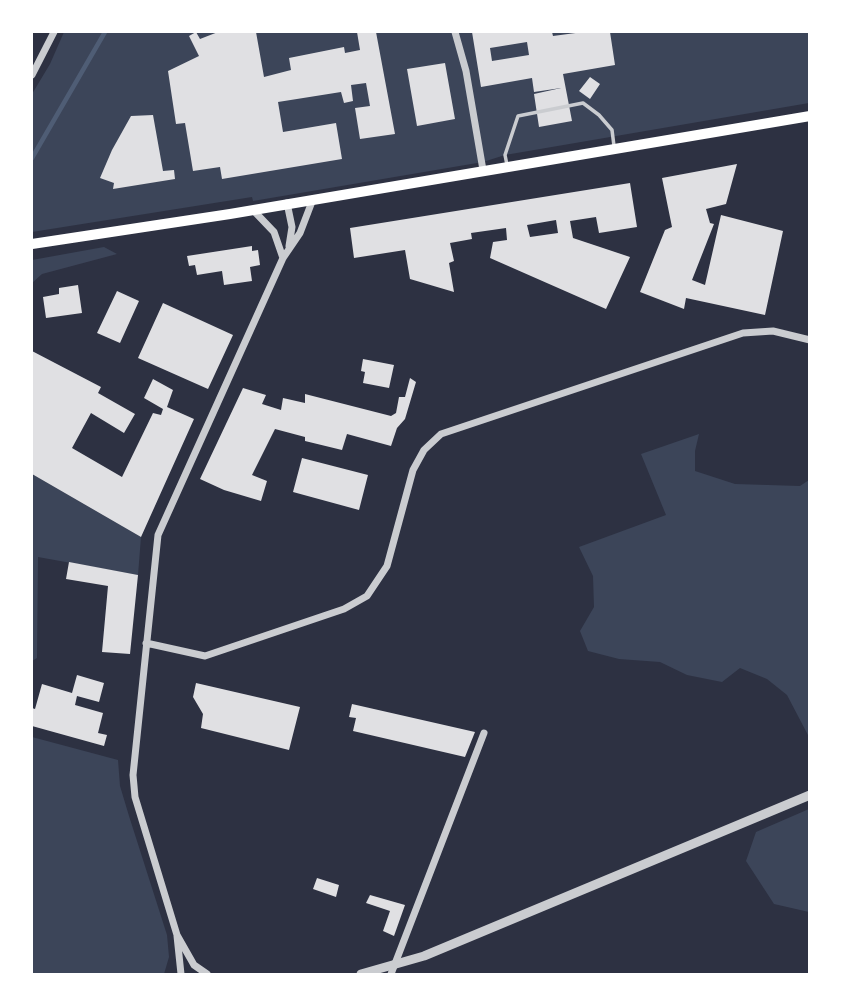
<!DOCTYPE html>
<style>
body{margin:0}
#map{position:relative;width:841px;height:1006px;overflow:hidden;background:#2d3142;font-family:"Crimson Pro",serif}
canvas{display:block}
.frame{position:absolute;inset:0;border:33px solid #fff;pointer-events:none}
</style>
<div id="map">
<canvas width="841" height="1006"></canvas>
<div class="frame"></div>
</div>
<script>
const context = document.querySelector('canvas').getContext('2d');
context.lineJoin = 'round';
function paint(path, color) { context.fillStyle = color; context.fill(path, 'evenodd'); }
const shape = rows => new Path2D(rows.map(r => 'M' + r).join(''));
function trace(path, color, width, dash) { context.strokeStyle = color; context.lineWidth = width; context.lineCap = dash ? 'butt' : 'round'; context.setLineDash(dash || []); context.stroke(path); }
paint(shape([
 [64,32,809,32,809,103,505,155,483,162,253,201,252,197,32,232,32,94,50,64],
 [104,247,117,254,42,274,32,283,32,260],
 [699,434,695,451,695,471,735,484,800,486,809,480,809,737,787,695,767,679,740,668,722,682,687,675,660,662,619,659,588,651,580,631,594,607,593,576,579,547,666,515,641,454],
 [32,474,141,537,138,575,38,557,37,658,32,661],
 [32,737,118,760,120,786,129,816,167,935,169,957,164,974,32,974],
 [809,809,809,912,774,904,746,861,756,832]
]), '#3c4559');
trace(shape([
 [32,158,105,32]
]), '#4f5d75', 4.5);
paint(shape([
 [196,32,200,39,218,32,256,32,264,77,291,70,289,58,344,47,345,53,360,50,357,32,376,32,395,134,360,139,355,108,370,106,366,83,351,85,353,101,344,103,341,92,278,102,283,132,336,123,342,159,222,179,220,167,193,171,185,123,176,124,168,71,199,56,189,36],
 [472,32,552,32,553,36,583,32,610,32,615,65,563,74,572,121,539,127,534,94,561,88,534,92,532,78,481,87],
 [527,42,529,55,492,61,490,48],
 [445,63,455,119,417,126,407,69],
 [590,77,600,84,590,99,579,91],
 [153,115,163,171,174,170,175,179,113,189,114,183,100,178,112,150,131,116],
 [737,164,726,204,706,209,710,223,714,224,692,280,705,285,721,215,783,231,765,315,686,298,684,309,640,292,665,230,672,227,662,178],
 [630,183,637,227,599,233,596,217,570,221,573,238,630,257,606,309,490,258,493,242,507,240,506,228,471,233,472,239,450,243,454,261,449,263,454,292,410,279,405,250,354,258,350,228],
 [556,220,558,233,530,237,527,225],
 [252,246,252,251,258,250,260,265,250,267,252,281,224,285,222,271,197,275,195,265,189,266,187,256],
 [78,285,82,313,46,318,43,297,59,294,59,288],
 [117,291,139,301,120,343,97,333],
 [163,303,233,335,208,389,138,358],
 [32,351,101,387,98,393,135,414,124,433,91,413,72,448,122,477,153,413,161,415,163,409,144,398,153,379,173,390,167,407,194,419,141,537,32,474],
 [363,359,394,365,389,388,363,383,365,372,361,371],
 [410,378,416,382,405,419,397,428,391,446,347,434,342,450,305,441,305,437,275,429,252,475,267,481,261,501,224,490,200,479,243,388,266,395,262,404,281,410,283,398,305,403,305,394,391,416,396,413,399,397,405,397],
 [302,458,368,475,359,510,293,492],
 [69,562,138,575,130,654,102,652,108,586,66,579],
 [77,675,104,683,99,702,77,696,75,705,103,713,98,733,107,735,104,746,32,726,32,708,35,709,42,684,72,693],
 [196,683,300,707,289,750,201,728,203,714,193,697],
 [352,704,475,732,465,757,353,731,356,718,349,717],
 [317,878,339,885,336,897,313,889],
 [370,895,405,905,394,936,383,931,390,911,366,903]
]), '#e0e0e3');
trace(shape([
 [507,165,505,155,518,116,583,103,599,115,612,130,614,146]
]), '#caccd0', 3.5);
trace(shape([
 [455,32,466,71,483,170],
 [32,75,54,32],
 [287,203,292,227,289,246],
 [253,210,274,232,283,258],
 [146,643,205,656,344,609,367,596,387,566,413,470,424,450,441,434,743,333,773,331,810,340],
 [177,936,181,974],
 [207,974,194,965,177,935,135,797,133,775,158,535,283,258,300,233,313,199],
 [391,974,484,733]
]), '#caccd0', 7);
trace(shape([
 [361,974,424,956,810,795]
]), '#caccd0', 9);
trace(shape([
 [32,244,230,214,810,116]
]), '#fff', 10);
</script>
